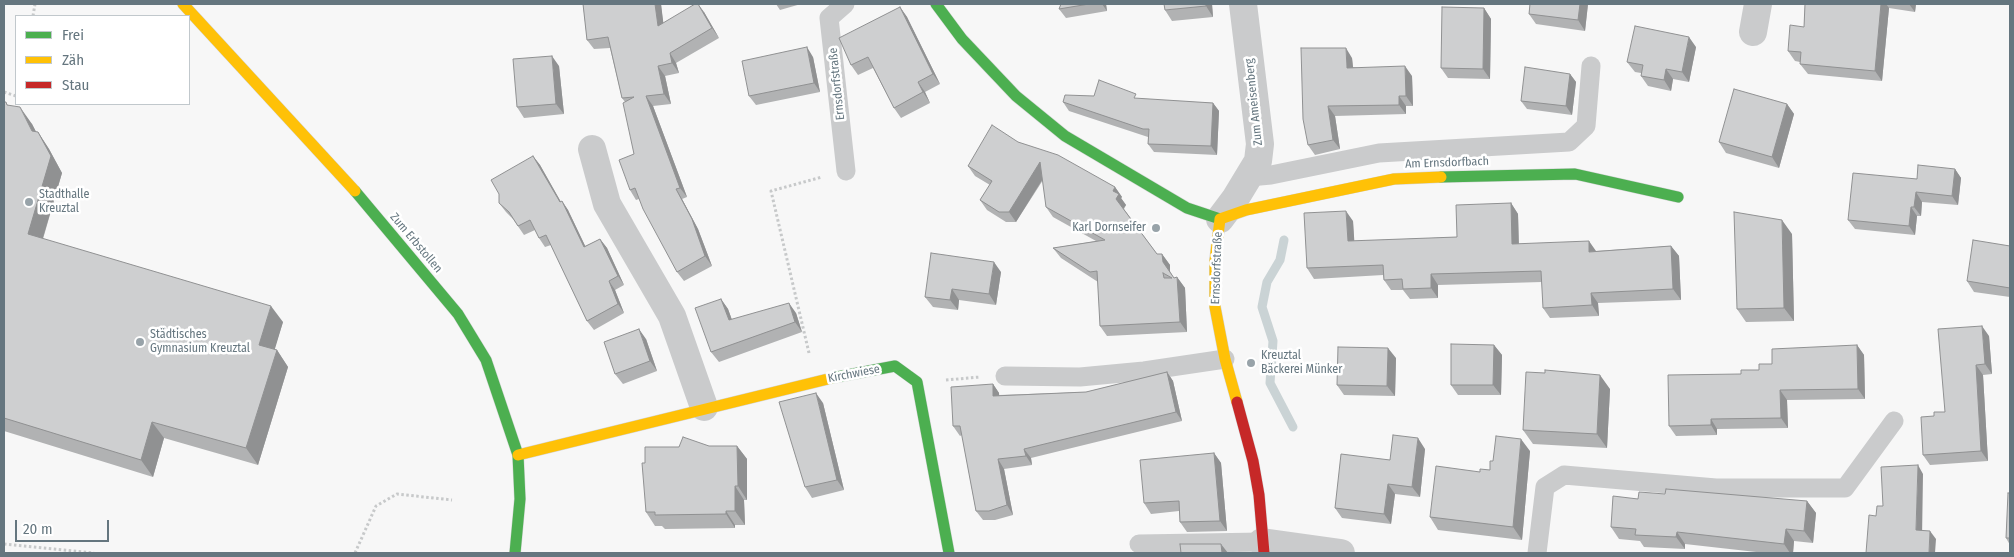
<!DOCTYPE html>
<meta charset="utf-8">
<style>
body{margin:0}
#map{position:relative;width:2014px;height:557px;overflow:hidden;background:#f7f7f7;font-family:"Fira Sans Condensed",sans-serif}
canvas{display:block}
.frame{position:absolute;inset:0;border:5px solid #65767f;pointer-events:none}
.legend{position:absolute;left:15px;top:15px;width:175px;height:90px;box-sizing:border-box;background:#fff;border:1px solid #c1c8cc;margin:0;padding:6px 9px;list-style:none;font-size:15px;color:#65767f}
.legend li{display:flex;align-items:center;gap:10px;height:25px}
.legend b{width:25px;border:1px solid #c1c8cc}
.scale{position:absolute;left:15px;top:520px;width:94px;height:22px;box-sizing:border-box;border:2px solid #65767f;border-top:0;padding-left:6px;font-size:15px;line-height:18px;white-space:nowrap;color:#65767f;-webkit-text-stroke:4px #fff;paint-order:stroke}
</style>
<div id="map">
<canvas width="2014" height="557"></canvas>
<div class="frame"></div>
<ul class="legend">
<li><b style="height:6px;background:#4caf50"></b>Frei</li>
<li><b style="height:6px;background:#ffc107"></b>Zäh</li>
<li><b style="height:6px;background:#c62828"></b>Stau</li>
</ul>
<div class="scale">20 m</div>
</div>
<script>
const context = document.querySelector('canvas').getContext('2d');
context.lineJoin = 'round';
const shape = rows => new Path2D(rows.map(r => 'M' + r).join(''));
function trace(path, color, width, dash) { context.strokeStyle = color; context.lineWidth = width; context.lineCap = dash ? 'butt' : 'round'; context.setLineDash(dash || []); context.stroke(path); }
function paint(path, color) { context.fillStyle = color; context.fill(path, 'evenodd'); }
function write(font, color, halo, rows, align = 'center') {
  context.font = font + ' "Fira Sans Condensed",sans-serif'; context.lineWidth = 5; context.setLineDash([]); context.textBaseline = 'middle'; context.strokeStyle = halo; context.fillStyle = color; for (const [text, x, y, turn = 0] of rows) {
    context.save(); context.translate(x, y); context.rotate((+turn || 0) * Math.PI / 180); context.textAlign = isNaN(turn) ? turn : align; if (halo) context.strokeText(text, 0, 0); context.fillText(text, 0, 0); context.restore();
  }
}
trace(shape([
 [1284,240,1280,260,1267,282,1262,307,1273,341,1270,383,1293,427]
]), '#cad3d5', 9);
const fast = shape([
 [936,4,962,39,1016,96,1065,136,1187,208,1220,219],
 [1441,177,1575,174,1678,197],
 [355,191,458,314,486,360,518,455,520,499,515,553],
 [832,378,895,366,917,382,949,553]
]);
const slow = shape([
 [183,4,355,191],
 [1220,219,1246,210,1394,179,1441,177],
 [1220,219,1215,261,1215,307,1225,359,1237,402],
 [518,455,832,378]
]);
const jam = shape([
 [1237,402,1253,461,1259,495,1264,553]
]);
trace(fast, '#d3d4d5', 12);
trace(slow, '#d3d4d5', 12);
trace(jam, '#d3d4d5', 12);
trace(shape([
 [33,16,35,4],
 [4,92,16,96],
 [809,353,771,191,822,177],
 [946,380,980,377],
 [4,544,94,553],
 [355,553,376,506,397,494,452,500]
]), '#c7c9ca', 3, [2.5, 2.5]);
trace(shape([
 [845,4,829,18,846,171],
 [1249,177,1271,175,1379,153,1569,142,1586,126,1591,66],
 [1005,376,1080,377,1144,371,1225,359],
 [1139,544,1262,542],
 [1537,553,1545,487,1564,475,1716,488,1845,488,1894,421]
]), '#cacbcc', 19);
trace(shape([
 [1753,32,1758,4],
 [592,149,607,204,672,316,704,407],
 [1220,219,1235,199,1258,161,1260,144,1243,4],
 [1262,542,1341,553]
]), '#cacbcc', 28);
trace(fast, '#4caf50', 11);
trace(slow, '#ffc107', 11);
trace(jam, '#c62828', 11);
paint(shape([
 [583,4,661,4,663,23,704,12,719,38,676,63,679,73,665,76,671,104,653,106,687,197,682,199,698,229,712,266,684,281,677,272,639,199,636,200,630,190,634,154,625,102,622,98,610,48,594,49,587,40],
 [776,4,801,4,780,10],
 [1061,4,1106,4,1107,11,1066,18,1059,9],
 [1212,4,1213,17,1172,21,1165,10],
 [1530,4,1588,4,1585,31,1536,24,1529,14],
 [1805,4,1916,4,1915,12,1889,8,1882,81,1808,74,1800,64,1800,62,1795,61,1788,51,1804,27],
 [900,7,907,17,940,84,925,92,930,103,901,118,894,108,873,68,858,75,851,65],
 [1484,8,1491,19,1490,79,1448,78,1441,68],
 [1696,47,1689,82,1673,79,1671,91,1648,86,1641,76,1641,73,1635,72,1627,62],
 [813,57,820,92,756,105,749,96],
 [1352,58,1353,67,1412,76,1413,106,1406,106,1406,114,1335,116,1340,149,1315,155,1308,145],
 [559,66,564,114,524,118,517,107],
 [1570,74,1576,82,1572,115,1527,109,1521,101],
 [1139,99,1213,103,1219,111,1217,155,1154,152,1148,144,1148,137,1069,111,1063,102],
 [4,102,32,124,36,132,38,132,49,149,62,173,43,239,283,322,274,350,277,350,288,367,258,465,164,438,153,477,4,431],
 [1787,104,1794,114,1779,168,1726,153,1719,142],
 [1018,142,1115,187,1122,197,1121,198,1126,205,1124,209,1157,254,1162,254,1170,265,1170,271,1174,278,1177,277,1185,288,1187,332,1107,336,1100,326,1098,282,1061,258,1053,248,1096,241,1053,217,1046,207,1043,180,1016,222,1006,222,987,210,980,200,990,185,975,176,968,166],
 [533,156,540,165,561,202,562,201,568,210,585,246,600,239,607,248,624,285,615,290,624,313,594,330,587,321,551,245,545,247,539,238,535,230,524,235,513,219,506,212,499,203],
 [1955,169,1961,178,1958,205,1922,202,1921,216,1917,216,1915,235,1855,229,1848,220,1917,179],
 [1511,203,1518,214,1519,244,1596,251,1671,246,1679,256,1681,300,1598,303,1599,316,1550,318,1543,308,1542,282,1438,285,1438,298,1410,299,1403,290,1391,290,1384,280,1383,275,1314,279,1307,268,1353,221,1354,241,1457,237],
 [1792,234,1794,321,1746,322,1737,309],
 [2010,246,2010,297,1974,292,1967,281],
 [1001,272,996,305,959,300,958,310,933,307,925,297],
 [721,299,728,309,732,320,796,313,802,332,719,362,711,352],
 [1989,336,1992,374,1983,375,1988,461,1930,465,1923,455,1934,416,1945,412],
 [646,339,657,371,623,384,615,374],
 [1494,345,1502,355,1501,395,1458,395,1451,385],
 [1857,345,1864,355,1865,399,1787,400,1788,428,1717,429,1717,435,1676,436,1669,426,1741,374,1759,370,1772,364],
 [1396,358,1395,396,1344,395,1337,385],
 [1167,372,1173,381,1182,421,1031,458,1032,465,1004,469,1013,515,995,520,983,520,976,511,962,435,960,436,953,426,993,384,999,393,999,395,1086,392],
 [1545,373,1610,389,1607,448,1533,444,1523,430],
 [823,403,844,490,812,498,805,487],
 [737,446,747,459,747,500,744,500,745,525,735,525,735,528,665,529,662,526,655,526,646,512,645,463,679,447],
 [1425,449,1420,497,1395,494,1391,524,1342,518,1335,508,1390,460],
 [1530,451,1522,540,1438,530,1430,517,1480,472,1490,470],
 [1214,453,1221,463,1227,531,1187,532,1180,522,1179,511,1151,514,1144,503],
 [2010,493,2010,545,2006,538],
 [1638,499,1807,501,1816,513,1813,543,1794,541,1793,553,1765,553,1685,544,1685,549,1644,547,1640,541,1619,539,1611,527]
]), '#b1b2b3');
paint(shape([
 [655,4,661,4,665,36,658,26],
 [698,4,704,12,719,38,712,28],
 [1102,4,1106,4,1107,11],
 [1206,4,1212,4,1213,17,1206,6],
 [1580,4,1588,4,1585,31,1578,20],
 [1881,4,1886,4,1889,8,1882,81,1875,71],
 [1909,4,1916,4,1915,12],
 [900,7,907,17,940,84,933,74],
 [1484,8,1491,19,1490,79,1483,69],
 [1689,37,1696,47,1689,82,1682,72],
 [807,47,813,57,820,92,814,83],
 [1346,48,1352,58,1354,77,1347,68],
 [670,53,676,63,679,73,672,63],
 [552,56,559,66,564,114,556,104],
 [658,66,665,76,671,104,664,94],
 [1405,66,1412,76,1413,106,1406,96],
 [1666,69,1673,79,1671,91,1664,80],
 [1570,74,1576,82,1572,115,1566,106],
 [918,82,925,92,930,103,923,92],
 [646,96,653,106,687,197,680,188],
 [1399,96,1406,106,1406,114,1399,105],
 [1213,103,1219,111,1217,155,1211,146],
 [1787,104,1794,114,1779,168,1772,157],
 [1328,106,1335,116,1340,149,1333,140],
 [20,107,32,124,44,147,32,131],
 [38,132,49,149,62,173,39,251,28,234],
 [533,156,540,165,566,211,560,202],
 [1040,162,1047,172,1016,222,1009,212],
 [1955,169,1961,178,1958,205,1952,196],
 [1115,187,1122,197,1121,198,1126,205,1123,209,1116,199,1113,191],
 [676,189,682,199,698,229,712,266,705,256],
 [1916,192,1922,202,1921,216,1914,207],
 [562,201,568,210,590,256,584,247],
 [1511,203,1518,214,1519,254,1512,244],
 [1911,207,1917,216,1915,235,1909,226],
 [1346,211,1353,221,1355,251,1348,241],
 [1782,220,1792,234,1794,321,1784,308],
 [600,239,607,248,624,285,618,276],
 [1589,241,1596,251,1589,252],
 [1671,246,1679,256,1681,300,1673,289],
 [1162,254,1170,265,1170,272,1163,262],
 [994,262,1001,272,996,305,989,294],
 [1431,274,1438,285,1438,298,1431,288],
 [1177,277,1185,288,1187,332,1180,322],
 [609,281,615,290,624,313,618,304],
 [952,289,959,300,958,310,950,300],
 [1591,293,1598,303,1599,316,1592,305],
 [721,299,728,309,736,331,729,320],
 [789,303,796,313,802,332,795,322],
 [271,306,283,322,271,362,259,345],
 [1982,326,1989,336,1992,374,1985,364],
 [639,329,646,339,657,371,650,361],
 [1494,345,1502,355,1501,395,1493,385],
 [1857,345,1864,355,1865,399,1858,389],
 [1388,348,1396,358,1395,396,1387,386],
 [277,350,288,367,258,465,246,448],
 [1976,365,1983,375,1988,461,1981,451],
 [1167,372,1173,381,1182,421,1176,412],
 [1600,375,1610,389,1607,448,1597,434],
 [993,384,999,393,1000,405,993,396],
 [1780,390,1787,400,1788,428,1781,418],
 [816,393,823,403,844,490,837,480],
 [1711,419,1717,429,1717,435,1711,425],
 [152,422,164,438,153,477,141,460],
 [1418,438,1425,449,1420,497,1412,487],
 [1521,439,1530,451,1522,540,1513,527],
 [737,446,747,459,747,500,738,486],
 [1024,449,1031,458,1032,465,1026,456],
 [1214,453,1221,463,1227,531,1220,521],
 [998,459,1004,469,1013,515,1007,505],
 [1918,465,1923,474,1922,538,1916,530],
 [1388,484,1395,494,1391,524,1384,514],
 [735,486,744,500,745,525,735,511],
 [1807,501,1816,513,1813,543,1804,531],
 [726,511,735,525,735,528,726,514],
 [1786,529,1794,541,1793,553,1790,553,1784,544],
 [1930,531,1936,539,1935,553,1929,553],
 [1677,532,1685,544,1685,549,1676,537],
 [1221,544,1228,553,1222,553]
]), '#909192');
const building = shape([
 [583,4,655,4,658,26,695,4,698,4,712,28,670,53,672,63,658,66,664,94,646,96,680,188,676,189,692,219,705,256,677,272,643,209,635,188,630,190,619,160,634,154,623,103,634,97,622,98,608,37,587,40,583,4],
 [1061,4,1089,4,1059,9,1061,4],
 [1164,4,1206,4,1206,6,1165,10,1164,4],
 [1530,4,1580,4,1578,20,1529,14,1530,4],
 [1805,4,1881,4,1875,71,1800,64,1801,52,1788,51,1790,25,1804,27,1805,4],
 [900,7,933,74,918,82,923,92,894,108,868,57,851,65,839,38,900,7],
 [1442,7,1484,8,1483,69,1441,68,1442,7],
 [1635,26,1689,37,1682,72,1666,69,1664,80,1641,76,1643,65,1627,62,1635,26],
 [807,47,814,83,749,96,742,61,807,47],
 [1301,48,1346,48,1347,68,1405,66,1406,96,1399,96,1399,105,1328,106,1333,140,1308,145,1303,119,1301,48],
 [552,56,556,104,517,107,513,59,552,56],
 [1525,67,1570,74,1566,106,1521,101,1525,67],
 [1099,80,1136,94,1134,98,1213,103,1211,146,1148,144,1149,129,1143,129,1063,102,1065,95,1094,96,1099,80],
 [1734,89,1787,104,1772,157,1719,142,1734,89],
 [4,102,6,102,7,105,20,107,32,131,38,132,51,156,28,234,271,306,259,345,277,350,246,448,152,422,141,460,4,418,4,102],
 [992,125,1018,142,1058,155,1115,187,1113,191,1119,194,1116,199,1157,254,1162,254,1163,262,1174,278,1177,277,1180,322,1100,326,1097,271,1090,272,1053,248,1105,240,1046,207,1040,162,1009,212,999,212,980,200,992,181,968,166,992,125],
 [1163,273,1172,278,1164,278,1163,273],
 [533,156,560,202,562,201,584,247,600,239,618,276,609,281,618,304,587,321,546,235,539,238,530,220,518,226,509,212,499,203,499,194,491,180,533,156],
 [1918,165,1955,169,1952,196,1916,192,1914,207,1911,207,1909,226,1848,220,1853,173,1917,179,1918,165],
 [1511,203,1512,244,1589,241,1589,252,1671,246,1673,289,1591,293,1592,305,1543,308,1541,271,1431,274,1431,288,1403,289,1402,279,1384,280,1383,265,1307,268,1304,213,1346,211,1348,241,1457,237,1456,205,1511,203],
 [1734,212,1782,220,1784,308,1737,309,1734,212],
 [1973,240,2010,246,2010,288,1967,281,1973,240],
 [931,253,994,262,989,294,952,289,950,300,925,297,931,253],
 [721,299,729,320,789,303,795,322,711,352,695,308,721,299],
 [1982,326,1985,364,1976,365,1981,451,1923,455,1921,417,1934,416,1934,412,1945,412,1938,329,1982,326],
 [639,329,650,361,615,374,604,342,639,329],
 [1451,344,1494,345,1493,385,1451,385,1451,344],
 [1857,345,1858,389,1780,390,1781,418,1711,419,1711,425,1669,426,1668,375,1741,374,1741,370,1759,370,1759,364,1772,364,1772,349,1857,345],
 [1338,347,1388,348,1387,386,1337,385,1338,347],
 [1545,370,1600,375,1597,434,1523,430,1526,372,1545,373,1545,370],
 [1167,372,1176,412,1024,449,1026,456,998,459,1007,505,989,511,976,511,960,426,953,426,951,387,993,384,993,396,1086,392,1167,372],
 [816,393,837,480,805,487,779,402,816,393],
 [1393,435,1418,438,1412,487,1388,484,1384,514,1335,508,1341,454,1390,460,1393,435],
 [1496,436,1521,439,1513,527,1430,517,1436,466,1480,472,1480,469,1490,470,1490,461,1493,461,1496,436],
 [683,437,709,446,737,446,738,486,735,486,735,511,726,511,726,514,655,515,655,512,646,512,642,463,645,463,645,447,679,447,683,437],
 [1214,453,1220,521,1180,522,1179,501,1144,503,1140,460,1214,453],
 [1918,465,1916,530,1930,531,1929,553,1866,553,1869,515,1876,516,1877,506,1883,506,1881,467,1918,465],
 [1666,489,1807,501,1804,531,1786,529,1784,544,1677,532,1676,537,1635,535,1636,529,1611,527,1613,496,1638,499,1639,492,1665,494,1666,489],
 [2008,493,2010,493,2010,538,2006,538,2008,493],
 [1180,544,1221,544,1222,553,1181,553,1180,544]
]);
paint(building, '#cecfd0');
trace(building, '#909192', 1);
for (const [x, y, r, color] of [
 [29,202,5,"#98a3a9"],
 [1156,228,5,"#98a3a9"],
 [140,342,5,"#98a3a9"],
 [1251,363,5,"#98a3a9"]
]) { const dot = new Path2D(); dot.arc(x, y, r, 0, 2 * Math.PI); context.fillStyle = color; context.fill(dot); trace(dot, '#fff', 2); }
write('12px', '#65767f', '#fff', [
 ["Ernsdorfstraße",837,84,-96],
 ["Zum Ameisenberg",1254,102,-96],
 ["Am Ernsdorfbach",1447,163,-2],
 ["Zum Erbstollen",416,243,50],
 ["Ernsdorfstraße",1217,268,-88],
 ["Kirchwiese",854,374,-11]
]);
write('12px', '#65767f', '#fff', [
 ["Stadthalle",39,195],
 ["Kreuztal",39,209],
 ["Karl Dornseifer",1146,228,"right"],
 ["Städtisches",150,335],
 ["Gymnasium Kreuztal",150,349],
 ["Kreuztal",1261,356],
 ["Bäckerei Münker",1261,370]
], 'left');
</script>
